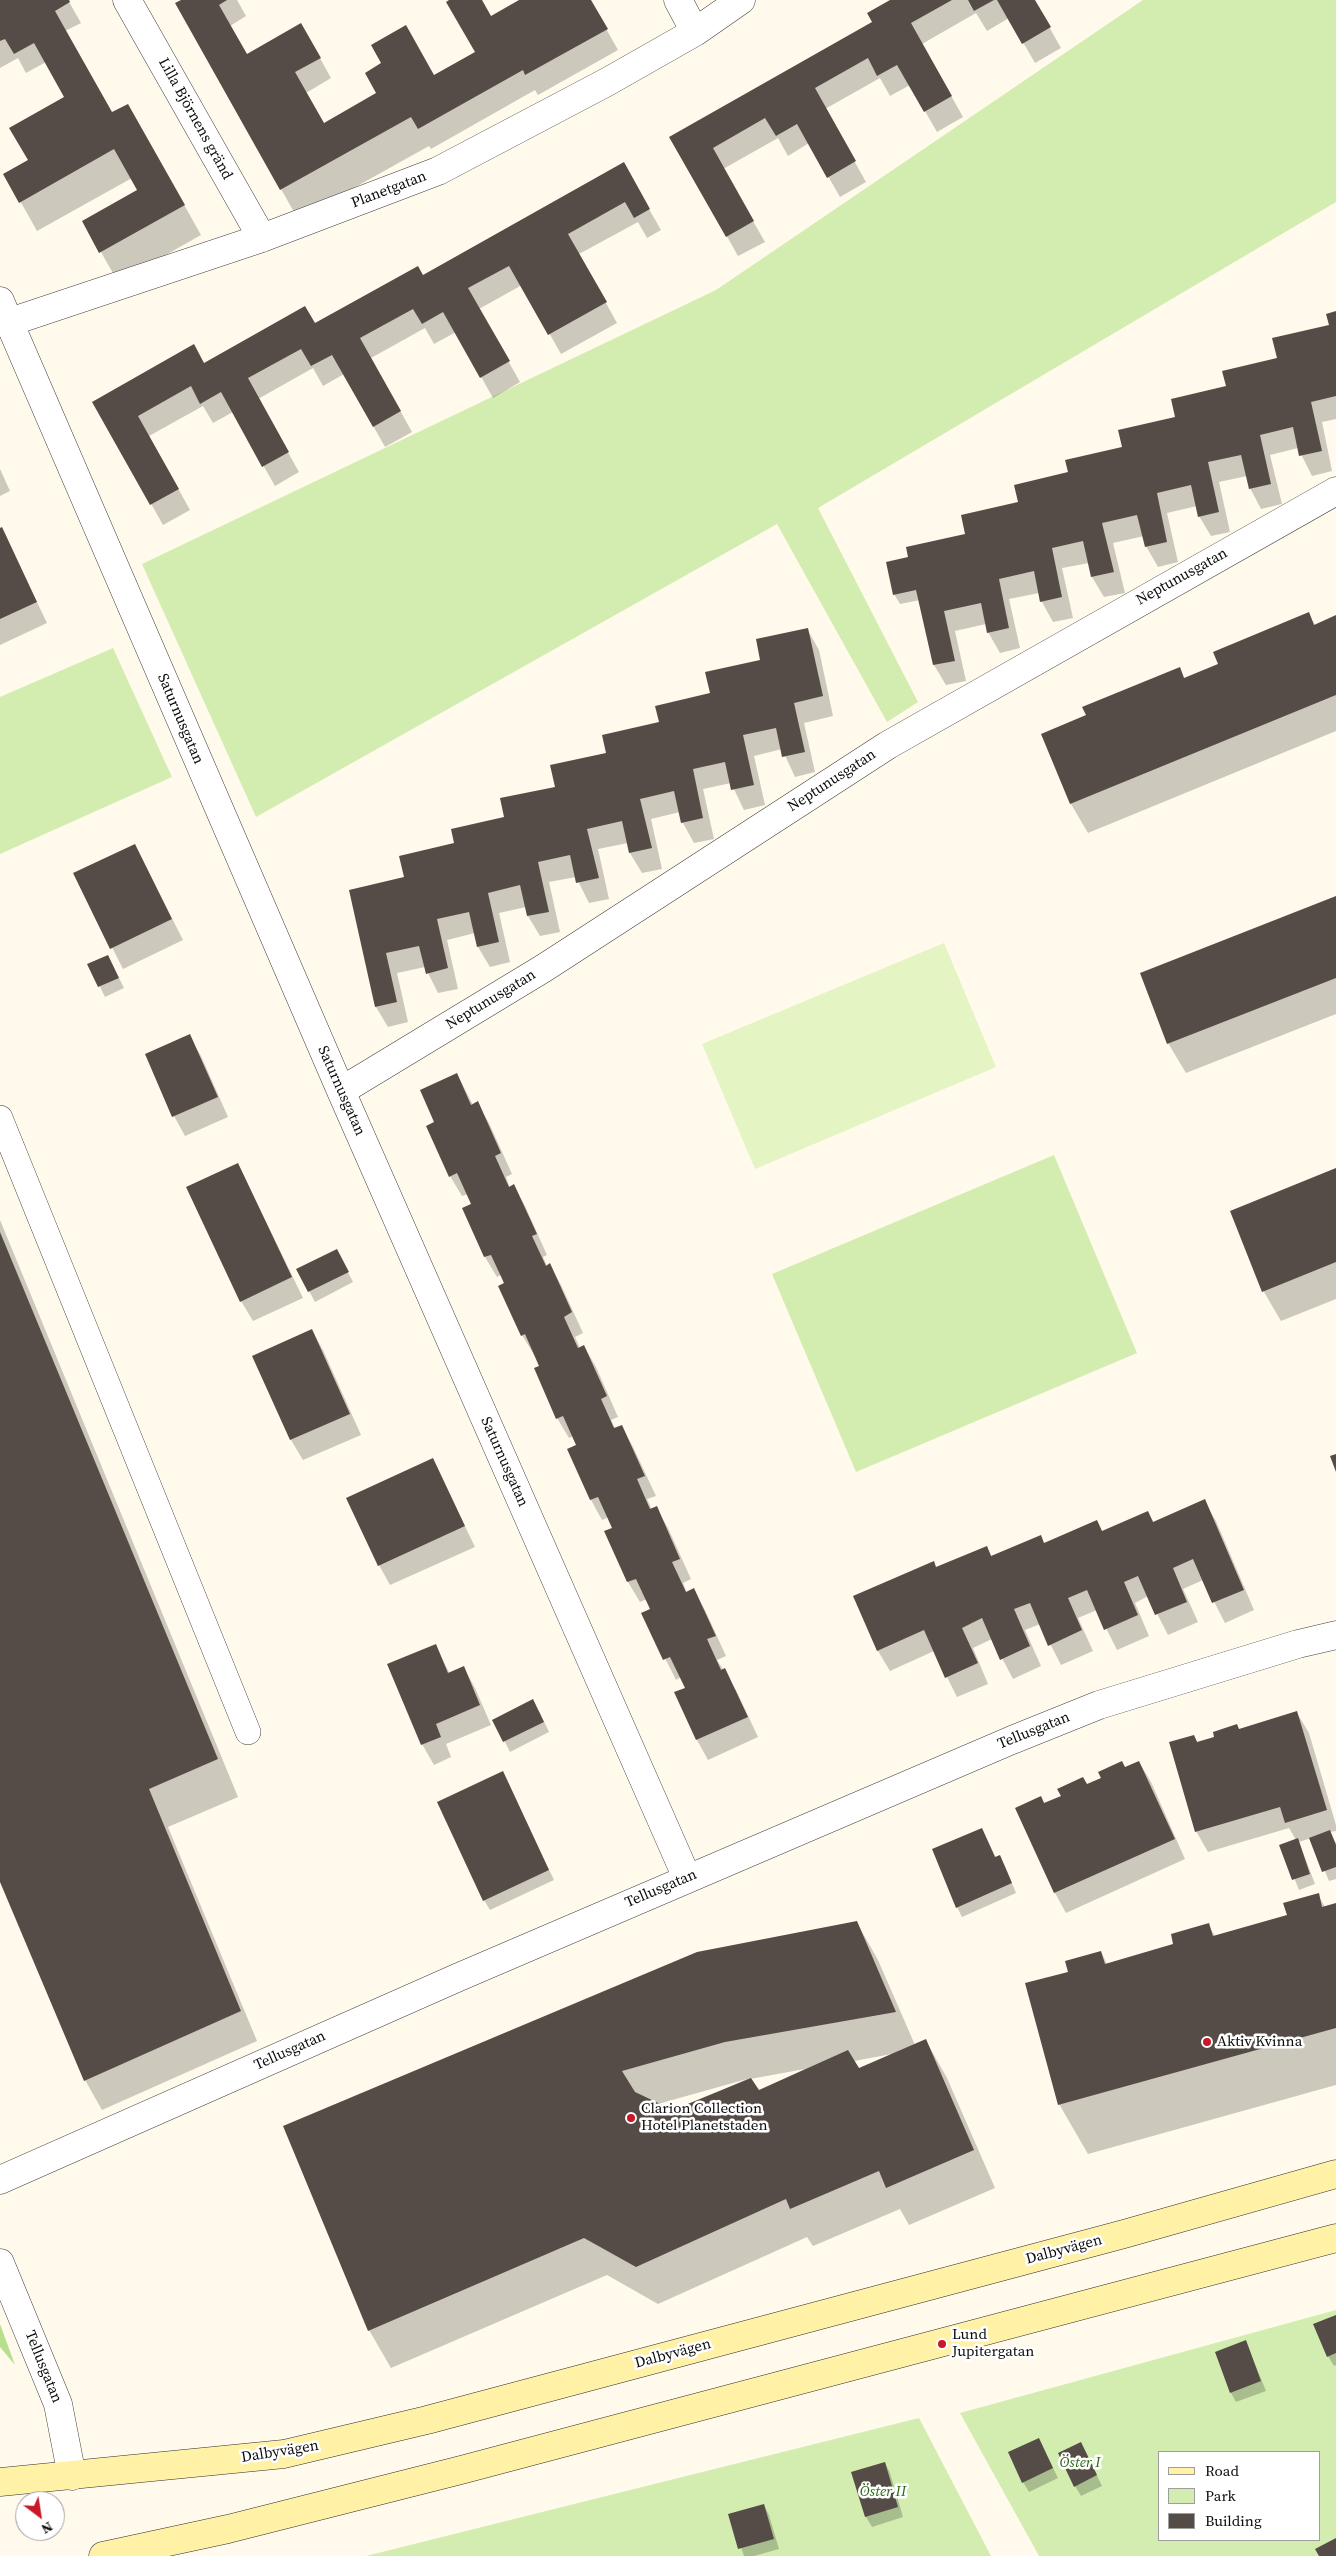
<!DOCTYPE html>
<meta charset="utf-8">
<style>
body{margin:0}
#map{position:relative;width:1336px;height:2556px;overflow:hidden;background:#fffaeb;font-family:"Source Serif 4",serif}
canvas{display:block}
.legend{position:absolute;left:1158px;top:2451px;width:162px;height:90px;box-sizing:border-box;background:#fff;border:1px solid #9e9e9e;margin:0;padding:6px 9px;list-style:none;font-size:15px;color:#0c0c0c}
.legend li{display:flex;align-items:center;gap:10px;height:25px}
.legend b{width:25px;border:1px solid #9e9e9e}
.north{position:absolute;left:15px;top:2491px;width:50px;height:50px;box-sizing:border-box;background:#fff;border:1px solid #9e9e9e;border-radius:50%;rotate:149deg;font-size:14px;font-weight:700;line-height:20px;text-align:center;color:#0c0c0c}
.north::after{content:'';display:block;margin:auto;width:18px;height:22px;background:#c91728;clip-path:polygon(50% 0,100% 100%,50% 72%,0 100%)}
</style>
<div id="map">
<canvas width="1336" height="2556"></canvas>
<ul class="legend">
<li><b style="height:6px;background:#fff1a6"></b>Road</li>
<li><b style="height:14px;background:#d3edb1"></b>Park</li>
<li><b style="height:14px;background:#564c47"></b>Building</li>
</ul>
<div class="north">N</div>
</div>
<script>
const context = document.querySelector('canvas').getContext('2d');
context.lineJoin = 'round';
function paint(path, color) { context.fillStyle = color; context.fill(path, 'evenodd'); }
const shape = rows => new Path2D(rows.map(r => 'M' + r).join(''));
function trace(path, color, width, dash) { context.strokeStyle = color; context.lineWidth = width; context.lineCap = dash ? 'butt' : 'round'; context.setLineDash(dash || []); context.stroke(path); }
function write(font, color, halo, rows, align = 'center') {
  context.font = font + ' "Source Serif 4",serif'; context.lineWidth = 5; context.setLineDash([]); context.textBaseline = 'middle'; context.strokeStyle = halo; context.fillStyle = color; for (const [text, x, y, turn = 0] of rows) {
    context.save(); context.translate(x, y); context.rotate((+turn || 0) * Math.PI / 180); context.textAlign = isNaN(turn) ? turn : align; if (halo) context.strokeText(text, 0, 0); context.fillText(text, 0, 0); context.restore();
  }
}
paint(shape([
 [1143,0,1336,0,1336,202,818,508,918,702,887,722,777,524,256,817,142,564,716,290],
 [113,648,172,777,0,854,0,697],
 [1054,1155,1137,1353,856,1472,772,1274],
 [1336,2310,1336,2556,1039,2556,960,2413],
 [1160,2452,1320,2452,1320,2540,1160,2540],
 [919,2418,991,2556,366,2556]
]), '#d3edb1');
paint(shape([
 [0,2324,15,2365,0,2347]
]), '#b7e08e');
paint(shape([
 [944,943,996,1067,755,1169,702,1044]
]), '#e5f4c3');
paint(shape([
 [0,0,68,0,81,23,65,31,112,114,145,135,201,235,118,282,84,222,138,191,132,178,37,231,5,174,29,160,66,98,46,62,26,73,18,58,0,68],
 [183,0,237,0,246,16,230,26,246,55,301,24,331,78,306,93,324,124,434,76,476,53,451,0,481,0,491,17,522,0,590,0,618,50,538,95,535,90,431,149,429,146,298,219,176,4],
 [892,0,1034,0,1061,48,1035,63,1009,18,987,31,976,13,922,44,963,117,937,132,910,85,890,96,880,78,825,109,866,182,840,197,809,143,788,156,778,138,723,169,765,242,738,256,671,137,874,22],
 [623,164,661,230,647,238,638,222,579,254,617,323,561,354,522,285,479,309,520,382,493,398,456,332,434,344,425,328,371,358,412,432,385,447,344,374,323,386,313,368,258,399,299,472,275,486,233,412,213,423,203,406,149,436,190,510,163,525,94,402,314,325,422,277],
 [1336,313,1336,419,1322,422,1332,471,1312,476,1298,448,1270,455,1282,504,1261,509,1250,488,1247,476,1219,482,1230,532,1211,536,1199,516,1197,506,1167,513,1178,562,1158,567,1146,546,1144,536,1113,543,1125,593,1104,597,1092,577,1089,563,1062,568,1073,618,1053,622,1042,602,1039,593,1009,599,1020,648,1000,653,988,632,986,624,955,631,966,681,946,685,934,665,920,600,900,604,894,594,910,558,966,535,1069,473,1123,448,1176,418,1330,326],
 [0,469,10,491,0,496],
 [2,529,47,623,0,645,0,530],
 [1309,614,1315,625,1336,617,1336,731,1088,833,1071,804,1087,716,1179,668,1185,679,1219,665],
 [807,629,819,650,833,716,804,723,815,772,795,777,782,749,754,756,765,805,744,810,731,783,703,789,714,839,694,843,683,823,680,812,651,819,662,869,642,873,630,853,628,843,598,849,609,899,589,903,576,877,549,882,560,932,540,936,528,916,526,907,499,913,510,962,490,967,478,947,475,933,447,940,458,989,438,993,425,967,397,973,408,1022,388,1027,376,1007,350,890,405,878,455,844,506,818,608,754,711,694],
 [135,845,183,940,123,969,75,874],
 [1336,897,1336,1014,1186,1073,1168,1043],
 [108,956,124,988,105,997,89,964],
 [189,1036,201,1056,228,1117,185,1136,174,1116],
 [457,1074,473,1105,477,1103,489,1123,512,1174,506,1177,510,1188,514,1186,525,1206,547,1255,543,1257,547,1266,550,1265,561,1285,583,1333,575,1337,580,1348,584,1346,596,1367,618,1417,611,1420,615,1429,622,1427,633,1447,656,1496,647,1499,652,1510,656,1508,668,1528,691,1579,683,1583,687,1593,693,1590,705,1610,726,1656,717,1660,736,1690,758,1737,708,1760,697,1740,686,1688,681,1677,676,1680,643,1614,651,1610,647,1599,640,1602,628,1582,606,1532,614,1529,609,1517,602,1520,591,1500,578,1446,574,1436,569,1438,557,1418,541,1366,522,1335,501,1275,497,1277,485,1257,472,1204,468,1194,462,1196,450,1176,436,1123],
 [238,1164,303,1298,253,1321,241,1301],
 [1336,1169,1336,1299,1281,1321,1264,1292,1231,1211],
 [0,1220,238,1797,168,1827,257,2041,102,2110,85,2080,0,1879],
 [342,1261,353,1282,315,1302,298,1270],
 [312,1330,323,1350,361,1435,303,1460,291,1440,254,1356],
 [433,1460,475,1547,390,1585,379,1565],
 [1204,1501,1216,1521,1254,1610,1225,1623,1203,1580,1183,1589,1198,1622,1168,1635,1148,1596,1135,1603,1149,1636,1117,1650,1097,1610,1078,1618,1093,1651,1061,1665,1040,1624,1025,1630,1041,1666,1013,1679,992,1639,973,1648,988,1684,957,1697,934,1651,890,1671,878,1651,855,1597,937,1569,987,1547,992,1557,1103,1532,1148,1513,1154,1523],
 [435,1645,450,1674,464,1668,475,1688,491,1725,446,1744,451,1757,434,1765,422,1744],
 [539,1711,549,1732,510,1752,494,1720],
 [1297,1713,1309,1733,1336,1825,1336,1831,1330,1832,1336,1843,1336,1879,1329,1881,1311,1838,1299,1842,1315,1884,1299,1890,1281,1845,1296,1840,1289,1828,1208,1852,1196,1831,1194,1736,1198,1743],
 [1139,1762,1151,1782,1185,1859,1066,1913,1055,1893,1041,1797,1045,1804],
 [503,1773,554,1880,490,1910,484,1900],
 [982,1829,996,1858,999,1857,1005,1866,1016,1893,962,1917,957,1907],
 [1318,1895,1325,1907,1336,1905,1336,2085,1088,2154,1059,2104,1069,1973,1101,1952,1107,1964,1175,1945,1208,1925,1215,1936,1288,1916],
 [857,1923,878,1960,915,2045,926,2041,947,2078,995,2188,909,2225,900,2209,813,2246,807,2237,658,2304,607,2275,391,2368,369,2330,285,2127],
 [892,2054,859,2070,854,2061],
 [805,2069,758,2091,750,2079],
 [747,2079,673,2112,658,2104],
 [1336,2317,1336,2365,1334,2366,1328,2356],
 [1246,2342,1266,2391,1236,2402,1231,2393],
 [1039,2440,1058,2478,1029,2492,1023,2482],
 [1086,2453,1102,2486,1081,2496,1075,2486],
 [885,2463,890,2473,903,2517,872,2527,866,2517,853,2472],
 [764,2505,769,2515,779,2549,754,2556,744,2556,730,2515]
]), '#0003');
paint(shape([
 [0,0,69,0,70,2,55,11,112,112,128,104,185,205,99,253,82,221,137,190,114,149,19,203,3,174,28,160,9,128,64,97,34,43,14,54,5,39,0,41],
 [181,0,227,0,219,5,247,54,301,23,321,58,295,72,324,123,376,93,365,73,381,63,371,45,406,25,434,75,475,52,446,2,449,0,482,0,491,16,519,0,591,0,608,29,525,75,523,70,418,129,411,117,280,190,175,3],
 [890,0,952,0,911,23,952,96,924,112,897,65,877,76,868,58,815,88,856,161,827,178,797,124,776,136,765,118,713,148,754,221,726,237,669,137,872,22,867,13],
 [968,0,994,0,974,11],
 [997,0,1035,0,1051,27,1022,44],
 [624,162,650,209,634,218,625,202,568,234,607,302,548,335,509,266,468,288,510,361,480,378,443,312,422,324,413,309,360,338,401,411,373,427,332,355,311,366,301,349,248,378,289,452,262,467,221,392,200,404,191,386,138,416,179,489,150,505,92,402,194,344,204,363,305,306,315,323,418,266,423,275],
 [1336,311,1336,396,1311,402,1322,451,1299,456,1293,427,1260,435,1271,484,1249,489,1241,455,1208,462,1219,512,1198,517,1191,485,1157,493,1167,542,1145,547,1137,515,1102,523,1114,572,1091,577,1083,541,1052,548,1062,597,1040,602,1034,571,999,579,1009,628,987,633,981,603,944,611,955,661,933,665,916,590,893,595,886,562,908,557,906,547,965,534,961,515,1018,502,1014,485,1068,472,1065,460,1122,447,1118,430,1175,417,1171,399,1226,386,1222,371,1277,358,1272,338,1329,325,1326,314],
 [2,527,37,602,0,619,0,528],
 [1309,612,1314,625,1336,615,1336,695,1070,804,1041,734,1086,715,1082,707,1180,667,1184,678,1218,664,1213,652],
 [808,628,823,696,794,703,805,752,782,757,776,728,743,735,754,785,731,790,725,762,693,769,703,818,681,823,674,791,640,799,652,848,629,853,622,821,587,829,599,878,576,883,570,855,538,862,549,912,527,916,520,885,488,893,499,942,477,947,469,912,437,919,448,968,426,974,419,946,386,953,397,1002,375,1007,349,890,404,877,399,856,454,843,451,829,504,817,500,798,555,787,550,765,606,753,602,735,659,722,655,706,710,693,705,672,760,660,756,639],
 [135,844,172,919,110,949,73,873],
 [1336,896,1336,978,1167,1044,1140,973],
 [108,955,119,978,98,987,87,964],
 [190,1034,218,1097,172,1117,145,1054],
 [457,1073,471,1105,478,1101,501,1153,495,1156,509,1187,514,1184,537,1234,532,1236,546,1266,550,1263,572,1312,564,1317,578,1348,584,1345,607,1396,601,1399,614,1428,622,1425,645,1476,637,1479,650,1509,657,1506,680,1559,672,1562,686,1592,694,1588,716,1636,707,1639,721,1670,725,1668,748,1717,696,1740,674,1692,685,1688,670,1657,663,1660,641,1613,650,1609,636,1579,627,1582,604,1531,612,1528,598,1497,590,1500,567,1449,576,1445,563,1416,556,1419,534,1368,539,1366,525,1334,521,1336,498,1286,504,1283,491,1255,484,1257,462,1208,471,1204,457,1173,449,1177,426,1126,434,1122,420,1090],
 [238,1163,292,1277,240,1302,186,1187],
 [1336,1168,1336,1262,1262,1292,1230,1211],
 [0,1232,218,1759,149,1789,241,2011,84,2081,0,1882],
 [337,1249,349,1272,308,1292,296,1269],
 [312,1329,350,1414,290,1440,252,1356],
 [1336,1454,1336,1472,1330,1456],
 [433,1458,465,1526,378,1566,346,1498],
 [1205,1499,1244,1590,1212,1603,1193,1559,1173,1568,1187,1602,1155,1615,1138,1576,1124,1582,1138,1615,1104,1630,1087,1590,1068,1598,1082,1630,1048,1646,1030,1603,1014,1609,1030,1646,1000,1660,982,1618,962,1628,978,1663,945,1678,924,1630,877,1651,853,1596,934,1561,936,1567,987,1546,991,1556,1041,1535,1044,1543,1097,1520,1102,1531,1148,1511,1153,1522],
 [436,1644,448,1673,464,1666,480,1705,436,1724,441,1737,421,1745,387,1664],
 [533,1699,544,1722,503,1742,492,1720],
 [1297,1711,1327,1810,1285,1823,1280,1807,1195,1832,1169,1742,1194,1735,1197,1742,1214,1737,1213,1732,1237,1724,1239,1729],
 [1122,1761,1125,1767,1139,1761,1175,1839,1054,1893,1015,1808,1041,1796,1044,1803,1061,1796,1057,1789,1083,1777,1087,1784,1101,1778,1098,1772],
 [503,1771,549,1870,483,1901,437,1802],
 [982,1828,995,1857,1000,1855,1012,1883,956,1908,932,1849],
 [1330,1830,1336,1845,1336,1867,1322,1872,1309,1838],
 [1298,1838,1310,1874,1292,1880,1279,1845],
 [1319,1893,1322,1907,1336,1903,1336,2028,1058,2105,1025,1983,1068,1972,1065,1961,1101,1951,1105,1964,1173,1944,1171,1934,1209,1923,1213,1936,1287,1915,1283,1903],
 [857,1921,896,2012,725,2042,622,2071,635,2092,673,2110,751,2078,759,2090,848,2050,859,2068,926,2039,974,2150,886,2188,879,2171,790,2209,786,2199,636,2267,584,2238,368,2331,283,2126,697,1952],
 [1336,2315,1336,2353,1327,2357,1313,2324],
 [1246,2340,1261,2381,1230,2393,1215,2352],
 [1039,2438,1053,2468,1022,2483,1008,2452],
 [1081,2442,1097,2475,1074,2487,1058,2453],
 [885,2462,898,2507,865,2517,851,2472],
 [764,2504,774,2539,738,2549,728,2514],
 [1336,2538,1336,2556,1319,2556,1315,2549]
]), '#564c47');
const service = shape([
 [0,1118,248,1732]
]);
const minor = shape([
 [127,0,262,238],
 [678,0,695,32],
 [0,301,341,1091,687,1878],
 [10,322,262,238,438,171,607,82,695,32,741,0],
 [341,1091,544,968,888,745,1336,491],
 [0,2180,459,1977,1012,1740,1099,1705,1298,1644,1336,1635],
 [0,2263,58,2404,72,2476]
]);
const secondary = shape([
 [0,2482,284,2454,427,2420,1124,2234,1336,2174],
 [103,2556,228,2529,461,2470,1336,2238]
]);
trace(service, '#3f3f3f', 26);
trace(minor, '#3f3f3f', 29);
trace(secondary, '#2e2e2e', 29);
trace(service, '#fff', 25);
trace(minor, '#fff', 28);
trace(secondary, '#fff1a6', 28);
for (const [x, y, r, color] of [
 [1207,2042,5,"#c91728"],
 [631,2118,5,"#c91728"],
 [942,2344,5,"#c91728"]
]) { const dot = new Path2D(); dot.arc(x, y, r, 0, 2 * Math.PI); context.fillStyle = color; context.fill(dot); trace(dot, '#fff', 2); }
write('15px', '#0c0c0c', '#fff', [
 ["Lilla Björnens gränd",195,119,61],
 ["Planetgatan",389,190,-21],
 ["Neptunusgatan",1182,577,-29],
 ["Saturnusgatan",180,719,67],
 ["Neptunusgatan",832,781,-33],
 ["Neptunusgatan",491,1000,-31],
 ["Saturnusgatan",341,1091,66],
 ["Saturnusgatan",504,1462,66],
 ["Tellusgatan",1034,1731,-22],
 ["Tellusgatan",661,1889,-23],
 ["Tellusgatan",290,2051,-24],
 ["Dalbyvägen",1064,2250,-15],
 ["Dalbyvägen",673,2354,-15],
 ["Tellusgatan",43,2367,68],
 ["Dalbyvägen",280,2452,-9]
]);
write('15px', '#0c0c0c', '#fff', [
 ["Aktiv Kvinna",1217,2042],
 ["Clarion Collection",641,2109],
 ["Hotel Planetstaden",641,2126],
 ["Lund",952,2335],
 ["Jupitergatan",952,2352]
], 'left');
write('italic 15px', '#2c6a16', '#fff', [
 ["Öster I",1080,2463],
 ["Öster II",883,2492]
]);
</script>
